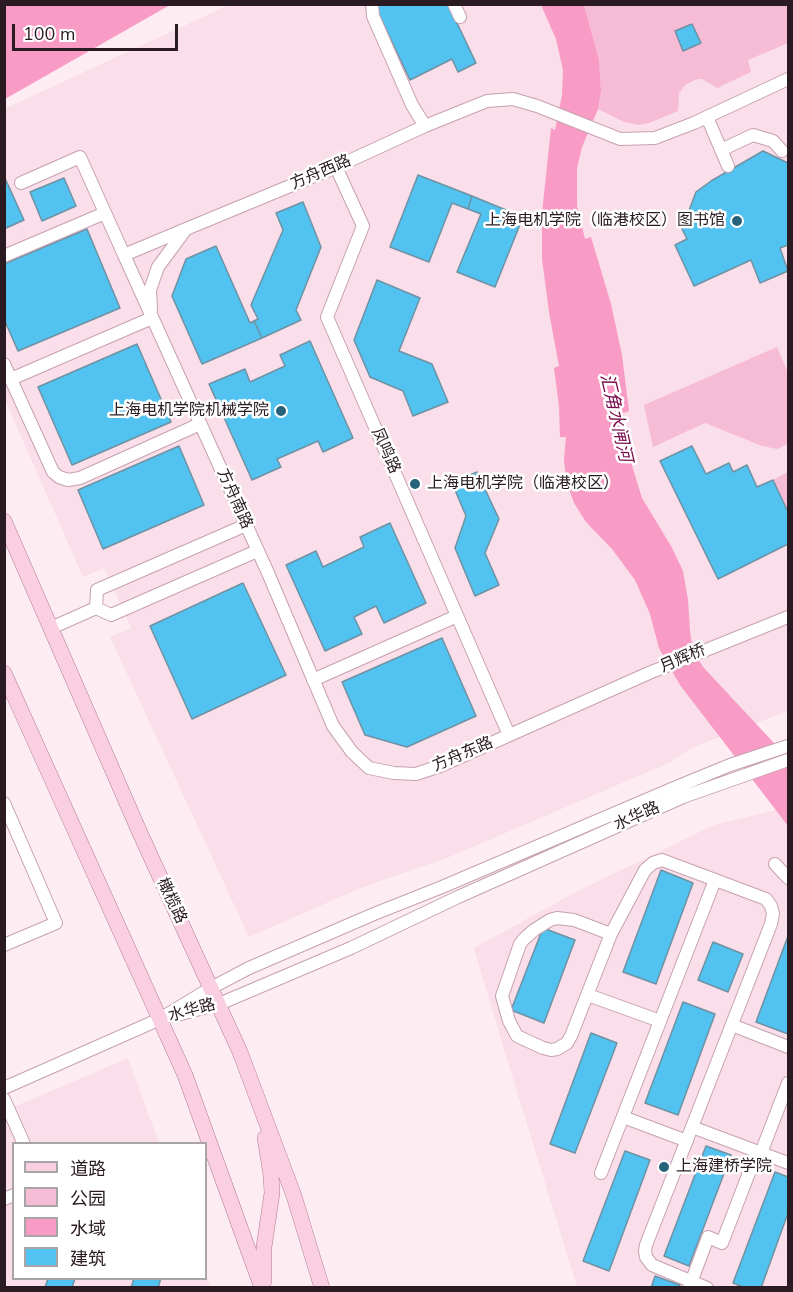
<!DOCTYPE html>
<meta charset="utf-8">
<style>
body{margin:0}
#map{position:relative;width:793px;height:1292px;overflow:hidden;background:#fdedf3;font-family:"Nunito Sans","Noto Sans SC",sans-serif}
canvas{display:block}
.frame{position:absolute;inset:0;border:6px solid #291b21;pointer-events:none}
.legend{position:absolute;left:12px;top:1142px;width:195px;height:138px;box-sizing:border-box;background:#fff;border:2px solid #a9a4a6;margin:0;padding:8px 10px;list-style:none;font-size:18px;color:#291b21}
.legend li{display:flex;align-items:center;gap:12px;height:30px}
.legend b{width:30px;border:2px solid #a9a4a6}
.scale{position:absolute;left:12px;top:24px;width:166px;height:27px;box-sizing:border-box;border:3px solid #291b21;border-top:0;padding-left:8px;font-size:18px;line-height:21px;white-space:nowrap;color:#291b21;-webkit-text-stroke:4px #fff;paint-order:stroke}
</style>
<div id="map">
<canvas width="793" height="1292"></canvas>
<div class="frame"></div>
<ul class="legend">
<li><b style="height:8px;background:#fbcfe2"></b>道路</li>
<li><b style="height:16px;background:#f7bcd5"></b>公园</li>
<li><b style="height:16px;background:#f89bc5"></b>水域</li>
<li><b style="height:16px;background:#52c2f0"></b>建筑</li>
</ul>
<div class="scale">100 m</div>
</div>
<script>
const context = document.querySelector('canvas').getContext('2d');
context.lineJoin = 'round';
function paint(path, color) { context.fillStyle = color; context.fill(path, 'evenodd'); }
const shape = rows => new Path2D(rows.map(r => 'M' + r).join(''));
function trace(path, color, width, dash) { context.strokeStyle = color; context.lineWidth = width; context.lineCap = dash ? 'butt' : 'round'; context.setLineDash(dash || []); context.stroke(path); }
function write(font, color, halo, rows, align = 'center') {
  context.font = font + ' "Nunito Sans","Noto Sans SC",sans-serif'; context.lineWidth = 5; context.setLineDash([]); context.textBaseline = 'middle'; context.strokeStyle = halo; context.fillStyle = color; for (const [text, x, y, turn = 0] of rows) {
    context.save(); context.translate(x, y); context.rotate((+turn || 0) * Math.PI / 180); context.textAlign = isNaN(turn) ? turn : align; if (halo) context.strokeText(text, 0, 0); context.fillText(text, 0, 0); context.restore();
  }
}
paint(shape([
 [229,5,788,5,788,711,693,747,671,762,447,858,363,887,249,937,110,637,131,628,104,568,83,577,5,400,4,109],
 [788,807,788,1287,577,1287,503,1046,474,948,574,893,714,825],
 [128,1058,159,1143,14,1144,14,1278,206,1278,206,1273,211,1287,5,1287,4,1111]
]), '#fadee9');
paint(shape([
 [584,5,788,5,788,43,748,60,751,72,717,88,702,79,697,79,685,85,679,93,678,111,649,123,639,125,624,122,598,109,601,91,599,60],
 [777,347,788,373,788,444,777,449,762,446,705,423,653,447,644,405],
 [788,472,788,512,773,480]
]), '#f7bcd5');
paint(shape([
 [5,4,170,4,170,5,5,99],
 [541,5,584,5,599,60,601,91,598,109,582,147,577,168,577,206,585,239,591,237,611,304,622,355,629,411,623,413,630,459,642,498,671,546,683,571,688,600,690,631,693,651,703,667,788,758,788,826,680,685,659,648,650,614,635,580,612,549,586,522,574,503,566,480,564,459,566,437,560,437,559,406,554,368,559,366,549,312,542,259,542,213,551,128,555,130,562,95,563,70,556,39]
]), '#f89bc5');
const building = shape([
 [374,4,448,4,476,63,458,72,452,59,410,80,374,4],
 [692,24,701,43,683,51,675,31,692,24],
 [763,151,788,163,788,245,780,248,788,271,760,283,751,260,694,286,675,245,687,239,682,229,696,192,711,181,763,151],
 [418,175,472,196,468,209,452,203,429,262,390,247,418,175],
 [4,176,24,220,4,229,4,176],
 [64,178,76,206,42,221,30,192,64,178],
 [472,196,523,217,495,287,457,272,481,214,468,209,472,196],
 [303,202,321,247,296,310,301,320,262,338,254,321,258,319,251,305,283,230,276,213,303,202],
 [87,229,120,308,18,351,4,319,4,264,87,229],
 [216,246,250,323,254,321,262,338,202,364,172,296,186,259,216,246],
 [377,280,420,298,399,351,432,364,448,402,413,416,403,391,370,377,354,340,377,280],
 [310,341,353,438,323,452,318,441,277,459,281,467,252,480,209,384,245,369,250,382,285,366,280,355,310,341],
 [137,344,171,422,72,465,38,387,137,344],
 [179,446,204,505,103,549,78,490,179,446],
 [692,446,706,474,729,463,733,472,747,465,757,487,773,480,788,512,788,544,718,579,660,461,692,446],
 [477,472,499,519,485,553,499,585,475,596,455,548,466,516,452,483,477,472],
 [390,523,426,603,384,623,376,606,354,617,362,634,325,651,286,565,316,551,323,567,364,547,360,537,390,523],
 [243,583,286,675,192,719,150,626,243,583],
 [442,638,476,716,407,747,365,735,342,682,442,638],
 [661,870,693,883,656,984,623,972,661,870],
 [543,928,575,940,544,1023,511,1010,543,928],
 [788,936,788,1034,756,1022,788,936],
 [713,942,743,954,728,992,698,980,713,942],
 [683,1002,715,1014,678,1115,645,1103,683,1002],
 [591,1033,617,1043,575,1153,550,1144,591,1033],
 [706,1146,731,1155,689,1266,664,1256,706,1146],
 [625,1151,650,1160,609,1271,583,1261,625,1151],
 [775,1172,788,1177,788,1213,761,1288,746,1288,733,1283,775,1172],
 [655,1276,680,1285,678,1288,651,1288,655,1276],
 [48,1278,75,1278,72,1288,45,1288,48,1278],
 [134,1278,161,1278,158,1288,131,1288,134,1278]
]);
paint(building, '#52c2f0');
trace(building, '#6e92a3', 1.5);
const minor = shape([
 [372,4,373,16,412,105,425,126],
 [454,4,460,17],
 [707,117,728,166],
 [721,150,753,135,773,141,782,151],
 [336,167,363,226,327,317,509,735],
 [21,183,80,157,124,255],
 [186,229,124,255,268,573,333,726,352,752,369,768,394,773,416,774,440,766,649,673,788,617],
 [4,256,105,213],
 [151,310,150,290,158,267,186,229,336,167,425,126,487,101,513,99,537,106,620,139,655,138,694,123,788,79],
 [4,364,53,472,59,477,68,480,80,478,200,424],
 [11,379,152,318],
 [246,525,97,590,96,608,111,615,257,551],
 [51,628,96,608],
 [313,680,457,616],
 [4,803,56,923,4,945],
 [775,864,788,878],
 [611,934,574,920,557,918,550,920,534,930,524,939,520,944,502,996,509,1021,517,1036,543,1048,551,1050,557,1049,567,1043,571,1036,611,934,645,870,653,863,662,860,766,899,771,906,773,914,771,924,646,1245,645,1251,646,1257,652,1265,707,1288],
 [588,995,660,1021],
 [173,1016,219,1004,351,948,458,897,683,797,788,760],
 [732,1025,788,1047],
 [4,1088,160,1019,211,988,249,968,374,914,442,887,674,788,730,765,788,746],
 [4,1099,24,1144],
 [623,1117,687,1141],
 [692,1127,788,1163],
 [761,1153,788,1083],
 [601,1173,715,880],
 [4,1199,14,1195],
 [689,1288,708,1237,722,1243,757,1152]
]);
const major = shape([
 [4,521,140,833,240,1052,294,1196,322,1288],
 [4,673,185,1075,262,1288],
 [264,1281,264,1247,272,1193,271,1175,265,1138]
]);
trace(minor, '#c6a1b0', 14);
trace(major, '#b07b92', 16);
trace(minor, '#fff', 12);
trace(major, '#fbcfe2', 15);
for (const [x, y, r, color] of [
 [737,221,6,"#27627b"],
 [281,411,6,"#27627b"],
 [415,484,6,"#27627b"],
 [664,1167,6,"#27627b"]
]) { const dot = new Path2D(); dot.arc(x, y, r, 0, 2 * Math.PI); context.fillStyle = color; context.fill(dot); trace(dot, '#fff', 2); }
write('16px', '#291b21', '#fff', [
 ["方舟西路",321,173,-23],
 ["凤鸣路",385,451,66],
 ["方舟南路",234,499,66],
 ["月辉桥",683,659,-23],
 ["方舟东路",463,755,-23],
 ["水华路",637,817,-24],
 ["橄榄路",171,901,65],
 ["水华路",192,1011,-15]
]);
write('16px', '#291b21', '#fff', [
 ["上海电机学院（临港校区）图书馆",725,221],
 ["上海电机学院机械学院",269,411],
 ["上海电机学院（临港校区）",427,484,"left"],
 ["上海建桥学院",676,1167,"left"]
], 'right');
write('italic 18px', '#77094a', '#fff', [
 ["汇角水闸河",615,418,77]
]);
</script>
